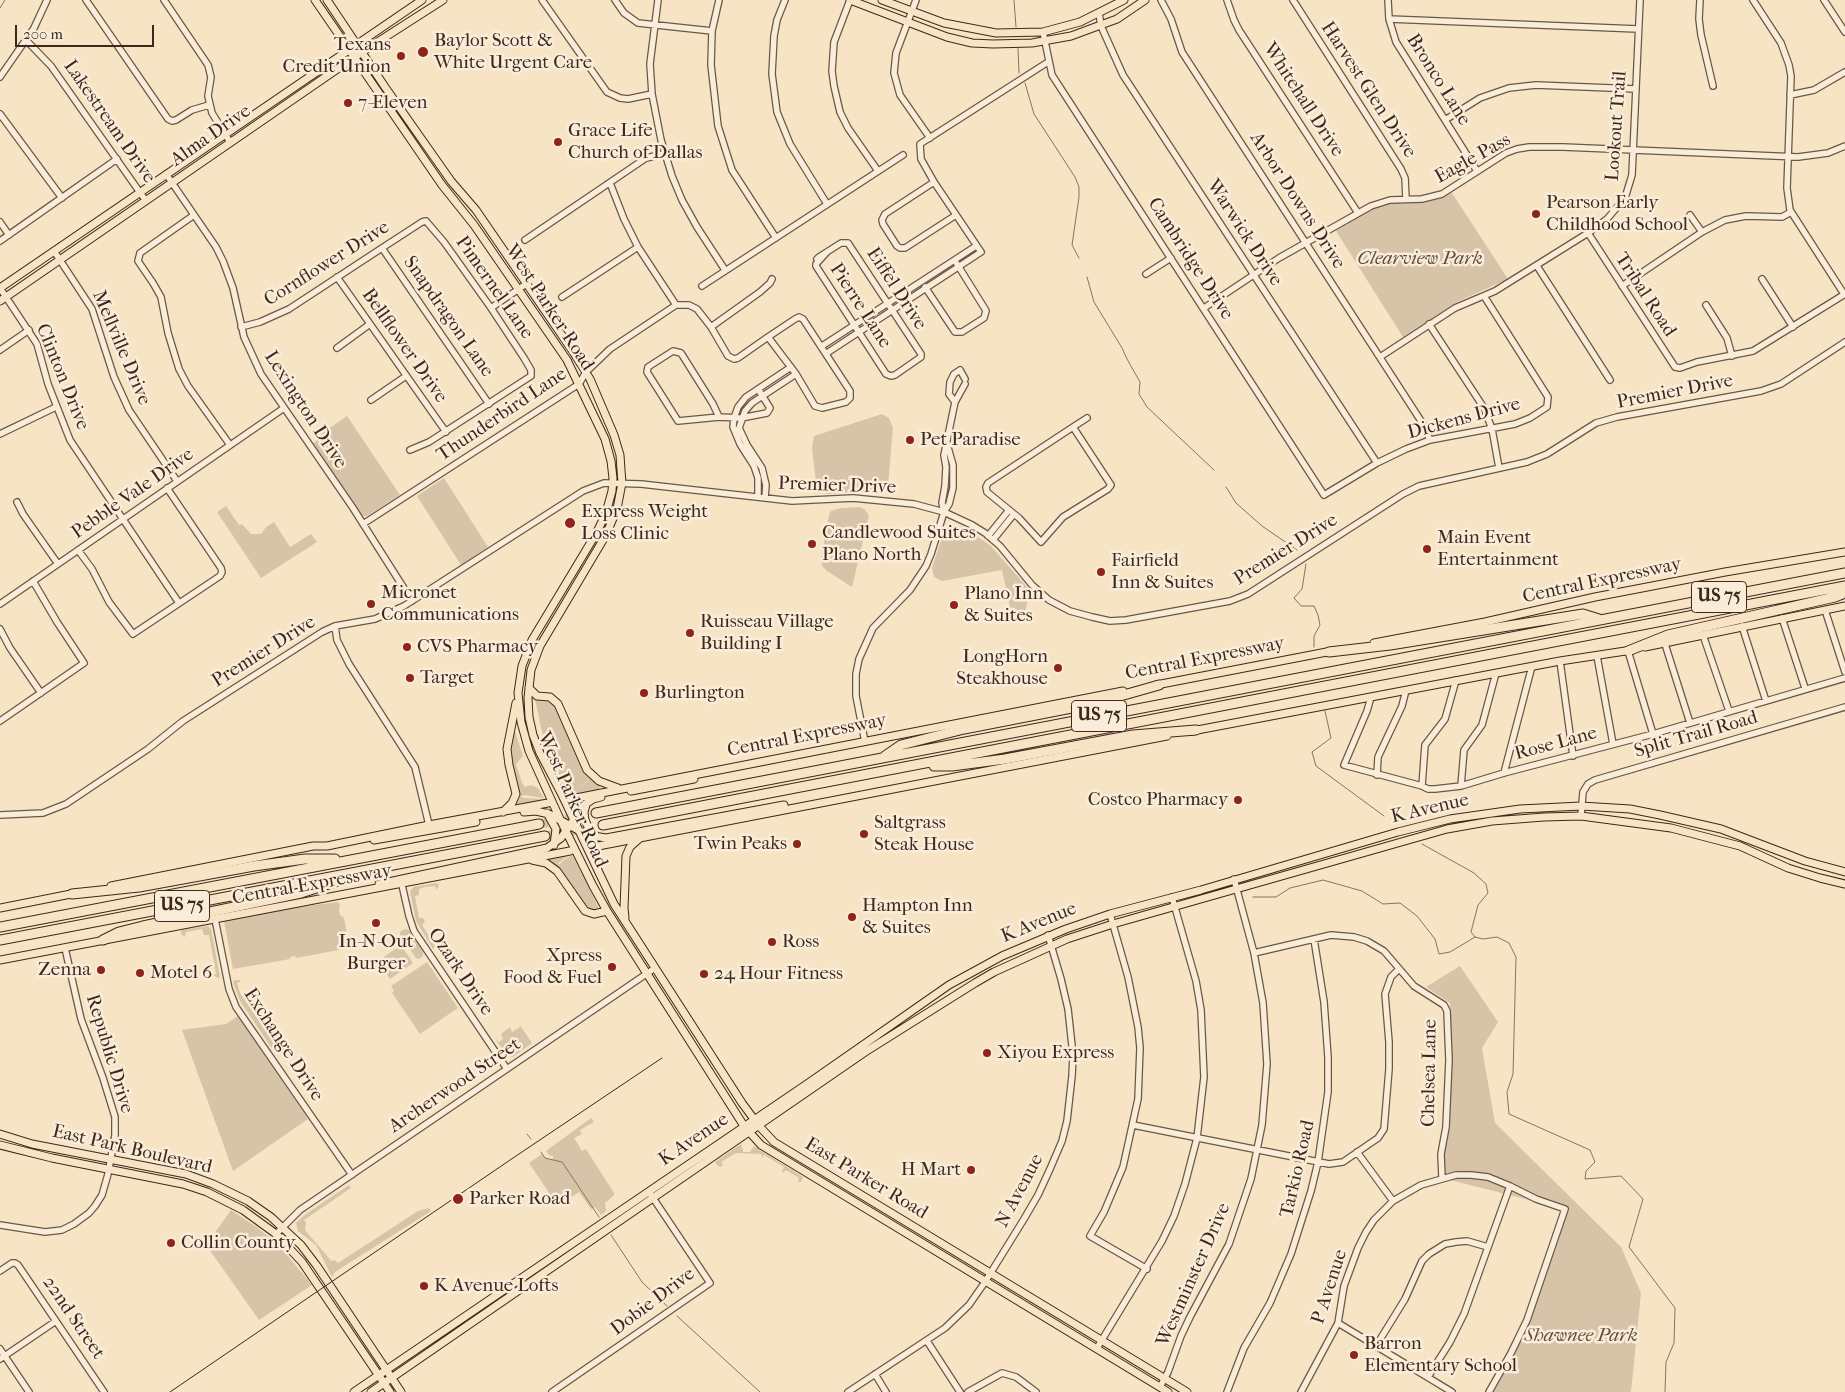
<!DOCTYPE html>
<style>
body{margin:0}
#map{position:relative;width:1845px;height:1392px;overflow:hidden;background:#f6e4c5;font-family:"IM FELL French Canon",serif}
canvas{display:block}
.scale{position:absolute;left:15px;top:25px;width:139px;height:22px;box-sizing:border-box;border:2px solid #3e271c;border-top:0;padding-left:6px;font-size:15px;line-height:18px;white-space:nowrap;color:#3e271c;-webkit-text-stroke:4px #f9edd9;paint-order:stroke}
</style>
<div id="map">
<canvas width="1845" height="1392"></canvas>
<div class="scale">200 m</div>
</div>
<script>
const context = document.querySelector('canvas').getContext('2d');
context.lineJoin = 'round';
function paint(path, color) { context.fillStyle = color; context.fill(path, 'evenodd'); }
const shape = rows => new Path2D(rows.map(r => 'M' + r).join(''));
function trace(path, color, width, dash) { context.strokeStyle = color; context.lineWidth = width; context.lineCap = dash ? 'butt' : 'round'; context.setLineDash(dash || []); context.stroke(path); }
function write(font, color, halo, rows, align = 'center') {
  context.font = font + ' "IM FELL French Canon",serif'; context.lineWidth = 5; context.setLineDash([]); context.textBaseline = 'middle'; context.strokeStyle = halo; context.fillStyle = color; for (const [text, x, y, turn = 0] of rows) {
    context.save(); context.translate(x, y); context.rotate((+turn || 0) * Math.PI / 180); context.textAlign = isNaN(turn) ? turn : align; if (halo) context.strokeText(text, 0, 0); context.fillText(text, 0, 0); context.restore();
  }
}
paint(shape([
 [1452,193,1508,279,1459,301,1403,337,1336,231,1374,207,1387,203,1422,203,1439,199],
 [882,414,889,418,893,428,888,485,881,491,875,493,850,492,828,494,822,492,816,483,812,448,814,436],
 [347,416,400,495,367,516,362,516,313,444,317,440,317,437],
 [444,478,488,547,461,565,417,496],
 [226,506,239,525,242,524,251,534,261,534,266,527,274,522,290,547,311,534,317,542,261,578,217,512],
 [860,507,864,509,869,515,852,587,827,571,822,566,821,559,829,515,831,511,841,508],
 [954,525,965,528,991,546,1026,586,1029,592,1025,614,1012,616,1002,570,942,581,934,577,932,568,945,528],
 [535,699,548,700,554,704,583,770,590,779,600,785,599,791,569,797,568,794,589,780,588,779,587,782,567,794,543,737],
 [513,725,523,756,516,764,522,783,525,787,531,785,538,788,544,798,524,795,522,796,523,798,545,799,546,801,515,806,514,804,521,796,518,794,509,751],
 [571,854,558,863,560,865,561,862,572,855,599,908,597,911,587,909,547,862,548,857],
 [436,883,439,884,437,890,435,886,425,887,419,889,419,895,415,896,419,918,423,918,425,922,422,925,435,945,439,943,440,944,433,949,416,921,410,892,413,887],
 [338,902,340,905,339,910,340,915,344,918,350,948,296,958,295,956,290,957,290,959,233,969,224,921,290,908],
 [208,926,211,929,220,977,218,978,213,975,216,974,209,935,204,935,202,929,186,932,185,937,181,934,181,931,183,930],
 [405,929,409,930,423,952,423,956,419,959,416,958,400,935,400,932],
 [401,945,413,963,390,979,378,961],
 [427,962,458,1008,420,1034,392,993,394,991,391,986],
 [1460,966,1498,1022,1482,1048,1495,1123,1621,1247,1641,1293,1631,1392,1488,1392,1522,1338,1565,1209,1442,1178,1450,1003,1426,987],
 [235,980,240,980,240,982,237,983,240,993,277,1047,281,1045,282,1047,282,1049,277,1053,275,1053,240,1001,233,982],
 [238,1016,308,1119,233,1171,182,1030,226,1024],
 [519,1024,532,1043,513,1057,507,1056,495,1038,499,1042,503,1039,501,1034,510,1027,512,1032,520,1027],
 [591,1118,594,1122,580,1130,582,1134,574,1138,582,1151,586,1149,614,1193,614,1195,605,1203,606,1211,601,1215,595,1207,591,1209,579,1192,558,1206,529,1163,542,1154,545,1158,553,1160,553,1156,549,1155,546,1151],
 [741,1144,743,1152,750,1152,754,1146,803,1177,801,1182,798,1182,799,1178,786,1170,783,1173,782,1171,784,1167,764,1155,762,1158,761,1154,736,1153,721,1162,723,1165,721,1167,718,1166,715,1162],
 [349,1185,351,1188,304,1220,306,1223,305,1230,328,1257,331,1261,335,1260,338,1263,418,1211,429,1208,431,1211,335,1272,332,1277,316,1245,298,1231,296,1223,306,1214],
 [231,1210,258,1228,271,1239,282,1249,312,1285,259,1320,204,1242,211,1238]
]), '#d7c4a8');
trace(shape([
 [1014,0,1016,27],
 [0,8,5,0],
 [1018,48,1019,73],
 [1025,83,1034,114,1075,177,1079,187,1079,197,1072,245,1079,258],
 [1087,277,1094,302,1122,348,1127,359,1140,382,1139,394,1147,407,1214,470],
 [1226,487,1236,503,1262,526,1297,550],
 [1306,564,1302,589,1294,598,1301,606,1314,606,1318,615,1320,625,1314,636,1314,647],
 [1325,711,1331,738,1312,752,1316,766,1384,816],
 [1422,844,1474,873,1486,884,1488,893,1478,905,1471,932,1475,937,1483,939,1497,937,1509,943,1516,957,1513,1074,1507,1092,1509,1114,1590,1150,1595,1162,1586,1171,1585,1179,1621,1176,1643,1199,1629,1247,1675,1308,1674,1343,1666,1362,1665,1392],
 [1253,897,1276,897,1290,888,1323,880,1362,891,1383,904,1400,903,1417,916,1435,939,1439,954,1450,952,1475,937],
 [527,1134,531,1139],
 [541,1152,545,1158,562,1162,599,1217],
 [611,1235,642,1282,667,1306],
 [677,1316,760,1392]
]), '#87725f', 1);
trace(shape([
 [539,824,596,813],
 [545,836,603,825]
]), '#d1bea3', 9, [9, 4.5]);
const minor = shape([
 [86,0,168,119,172,121,176,120,192,110,209,105],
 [164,0,208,65,211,77,208,96,212,113,230,142],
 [542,0,607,92,620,98,628,99,652,94],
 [615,0,624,13,638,23,712,31],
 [658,0,650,64,652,94,661,140,672,176,682,200,697,227,725,270],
 [719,0,712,31,711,65,718,126,732,170,776,238],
 [785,0,777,20,774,36,772,74,777,112,790,144,827,204],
 [850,0,834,42,832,71,834,86,840,112,848,128,878,171],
 [916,0,896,53,894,73,900,95,930,138],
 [1161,0,1171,19,1182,52,1423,424,1430,440],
 [1227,0,1234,20,1239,30,1358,213],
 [1293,0,1401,169,1405,178,1406,199],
 [1388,0,1389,19,1396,42,1477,171],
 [1700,0,1699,19,1701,35,1713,86],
 [1753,0,1781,43,1789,65,1791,76,1787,188,1790,210,1844,294],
 [1824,0,1845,32],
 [1099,13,1101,26,1123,75,1377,463],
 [1389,19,1638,29],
 [1043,32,1052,75,1324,495,1377,463,1406,449,1430,440,1515,424,1530,418,1547,407,1548,397,1484,296],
 [26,40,51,66,146,201],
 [0,77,34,28,47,0],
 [1790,95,1814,90,1845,72],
 [0,114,62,198],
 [1445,120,1480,98,1509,88,1536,85,1636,89],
 [166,174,216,247,223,261,233,288,244,337,261,374,353,508,412,601],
 [934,182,885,214,882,220,883,224,897,246,900,248,905,248,956,215],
 [610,183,624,219,638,247,676,305],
 [194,215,140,253,138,261,153,283,161,297,168,333,179,369,188,386,230,445],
 [1690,215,1702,232],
 [0,222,9,235],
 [1588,233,1675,367,1680,368,1697,362,1753,351,1845,294],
 [525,240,646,158,664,154],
 [0,241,117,159],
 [382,248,489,404],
 [54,251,92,309,114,377,129,410,177,481],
 [827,252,816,264,816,266,886,374,891,376,895,375,921,357,921,354,848,243,841,243,819,257,817,259,827,252],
 [1537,266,1610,380],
 [1146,274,1171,258],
 [337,277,446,432],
 [1762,279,1793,327],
 [702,286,903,155],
 [1622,286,1702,232,1725,220,1746,216,1782,217,1791,212],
 [925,287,955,332,962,332,984,318,986,311,985,309,957,264],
 [0,288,37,344,48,384,70,440,179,603],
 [562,297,638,247],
 [1706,305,1727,338,1732,356],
 [491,308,526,284],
 [1204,308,1279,258,1371,206,1390,200,1422,199,1442,194,1506,153,1517,149,1529,147,1563,147,1798,157,1828,153,1845,146],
 [1429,324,1484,408,1492,429,1499,468],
 [241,327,260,322,289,309,382,248,422,222,426,221,444,242,491,308,524,358,531,370,531,376,429,442,410,450],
 [711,327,760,292,770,283,772,279],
 [822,346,976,246],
 [337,348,370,324],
 [0,350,29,330],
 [827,353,981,252,934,182,921,159,920,144,1048,62],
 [1380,357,1455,308,1495,291,1588,233,1607,219,1625,198,1632,175,1640,0],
 [371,400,406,376],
 [955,402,949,394,950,382,954,374,960,370,965,379],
 [719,417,713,404,681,353,673,351,648,367,647,372,678,421,719,417,741,418,767,413,770,408,758,389],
 [1073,427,1111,485,1108,489,1063,517,1041,542,1019,518,987,492,986,487,988,483,1073,427,1087,418],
 [0,434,56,407],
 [758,497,758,478,754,466,740,444,733,427,734,418,738,407,746,397,791,367],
 [765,498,766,485,762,468,747,445,739,428,745,411,752,403,796,374],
 [17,502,23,514,58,564],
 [944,512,942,503,945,486,946,467,944,455,955,402,965,384],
 [363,524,579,384,586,372,610,349,676,305,689,305,697,309,711,327,728,356,734,359,738,358,768,337,795,319,799,317,803,319,850,391,850,398,846,402,822,408,815,406,796,374,768,337],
 [988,536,1009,510],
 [993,540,1014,514],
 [78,550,92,569,109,602,133,634,220,576,222,572,221,568,167,488],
 [0,604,284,408],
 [1825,610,1845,672],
 [1782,618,1805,688],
 [335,626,337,640,349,664,415,767,429,825],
 [1742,626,1766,701],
 [0,629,10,648,41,693],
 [1703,635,1729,711],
 [1665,644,1690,723],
 [1628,651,1653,734],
 [1597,656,1613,744],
 [1560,661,1573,756],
 [1371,697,1367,711,1344,765,1422,786,1428,789,1435,789,1461,786,1504,773,1653,734,1845,678],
 [0,721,84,663,57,622,33,581],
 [865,742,856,696,856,674,859,659,873,628,910,590,926,566,931,554,944,512,949,504,953,488,953,465,947,444],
 [1504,773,1532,666],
 [1377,775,1378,757,1402,706,1406,690],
 [1422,786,1425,745,1445,719,1456,680],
 [1461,786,1464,750,1482,725,1496,673],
 [0,815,43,813,66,804,148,749,183,721,322,632,335,626,375,619,404,606,583,491,604,483,641,484,792,501,853,498,914,504,944,512,972,525,985,533,1000,546,1032,585,1049,600,1070,611,1092,617,1110,621,1126,620,1230,601,1248,594,1403,494,1419,486,1527,462,1547,454,1596,423,1617,417,1761,391,1781,384,1845,342],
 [1581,816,1583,792,1588,784,1595,780,1845,707],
 [402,885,409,916,414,931,507,1069],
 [1110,914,1128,977,1138,1027,1140,1048,1138,1099,1123,1167,1104,1212,1090,1236,1147,1269],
 [215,919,229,989,236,1007,352,1175],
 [1254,953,1331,935,1354,937,1367,941,1384,951,1414,986,1444,1005,1447,1011,1449,1060,1446,1127,1441,1154,1442,1178],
 [1133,1125,1329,1164,1343,1162,1378,1138,1384,1129,1389,1069,1389,1042,1385,994,1391,977,1399,969],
 [1357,1152,1393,1201],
 [0,1225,45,1232,62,1230,74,1224,89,1213,95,1206,102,1195,108,1174,115,1135,115,1117,103,1078,81,1019,65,948],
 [276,1234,300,1210,655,968],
 [0,1271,12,1263,15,1263,18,1265,104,1392],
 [1338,1323,1452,1392],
 [927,1341,960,1392],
 [1376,1346,1405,1299,1422,1261,1429,1254,1445,1244,1456,1242,1467,1241,1488,1247],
 [1097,1348,1162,1241,1174,1216,1185,1184,1197,1138,1204,1077,1201,1010,1196,981,1172,897],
 [0,1349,29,1392],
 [0,1359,56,1321],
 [875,1374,886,1392],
 [1428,1377,1450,1342,1464,1314,1510,1186],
 [1160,1387,1168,1372,1181,1336,1190,1317,1229,1244,1251,1179,1262,1125,1267,1064,1263,1003,1254,953,1234,879],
 [552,1392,710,1283,651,1195],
 [848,1392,945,1328,969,1305,985,1282,1024,1219,1038,1195,1050,1169,1062,1141,1067,1121,1072,1076,1073,1055,1068,1009,1061,979,1048,935],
 [968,1392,1002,1373,1016,1377,1036,1392],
 [1227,1392,1244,1348,1270,1303,1291,1254,1311,1191,1318,1162,1328,1092,1328,1057,1324,1002,1314,939],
 [1301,1392,1338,1323,1344,1286,1358,1248,1366,1232,1374,1220,1393,1201,1421,1185,1456,1175,1471,1175,1488,1177,1510,1186,1536,1199,1565,1209,1527,1320,1511,1353,1489,1392]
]);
const major = shape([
 [315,0,442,185,474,225,567,360,605,439,611,461,613,478,612,491,606,513,597,532,532,640,522,666,518,693,521,722,529,751,560,819,593,886,607,911,744,1126,761,1145,1168,1392],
 [327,0,385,87,451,181,476,210,572,350,590,379,614,435,620,455,621,470,622,483,617,509,606,535,540,646,531,670,528,698,529,717,533,735,540,753,562,795,614,904,742,1103,759,1126,774,1142,1187,1392],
 [850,0,947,37,972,43,993,44,1032,43,1071,36,1117,19,1145,0],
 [882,0,944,23,996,33,1043,32,1080,22,1124,0],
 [0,288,422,0],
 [0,301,362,52,443,0],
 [1374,643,1485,622,1595,597,1725,572,1845,552],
 [1645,647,1845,606],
 [1156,685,1332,651],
 [529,688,537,696,550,697,558,704,587,770,599,781,618,788],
 [1192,731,1560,661,1632,650],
 [631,791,694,779],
 [571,799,1123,691],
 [586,805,584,812,585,820,589,829,597,837],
 [503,812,512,803,516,794,509,765,507,749,516,703],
 [524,812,536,811,549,814,587,835,606,838,784,805],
 [547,813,556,829,554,845],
 [374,840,476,822],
 [593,847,1167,736],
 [532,860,546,863,557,871,585,911,594,914,607,911],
 [379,884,547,848,561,838,584,805,593,799,601,797],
 [111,886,313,846,327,846,429,825,548,803],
 [0,908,76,893],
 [625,918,624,908,626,856,630,847,639,839],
 [0,960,570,851],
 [0,1134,32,1144,186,1174,213,1184,248,1201,271,1217,301,1245,317,1266,401,1392],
 [0,1145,52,1158,183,1184,207,1192,243,1210,276,1234,302,1262,390,1392],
 [354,1392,810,1082,949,985,1002,956,1066,929,1110,914,1201,890,1398,832,1450,819,1520,809,1581,806,1630,809,1660,815,1721,829,1805,861,1845,872],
 [371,1392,865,1052,975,983,994,972,1067,939,1113,924,1447,829,1492,821,1544,817,1581,816,1671,828,1740,846,1788,868,1820,878,1845,884]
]);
const highway = shape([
 [1628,651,1668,635,1835,597,1845,593],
 [1329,652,1390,645,1583,614,1599,619],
 [885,756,901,745,964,729,1092,704,1159,685],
 [934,766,952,766,1005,759,1133,735,1196,730],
 [596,813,1845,573],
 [603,825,1845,586],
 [72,894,139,887,254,866,305,859,335,859],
 [0,927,539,824],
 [0,940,545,836],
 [103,940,119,932,143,926,301,893,341,880]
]);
trace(minor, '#6c5646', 8);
trace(major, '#3e271c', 9);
trace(highway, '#3e271c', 11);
trace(minor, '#f9edd9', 5.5);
trace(major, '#f6e4c5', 7);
trace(highway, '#f6e4c5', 9);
trace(shape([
 [170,1392,513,1158,662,1058]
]), '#3e271c', 1);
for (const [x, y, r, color] of [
 [423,52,6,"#8f2418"],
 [401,56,5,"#8f2418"],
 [348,103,5,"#8f2418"],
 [558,142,5,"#8f2418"],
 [1536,214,5,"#8f2418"],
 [910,440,5,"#8f2418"],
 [570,523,6,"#8f2418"],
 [812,544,5,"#8f2418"],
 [1427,549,5,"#8f2418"],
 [1101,572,5,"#8f2418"],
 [371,604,5,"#8f2418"],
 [954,605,5,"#8f2418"],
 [690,633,5,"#8f2418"],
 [407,647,5,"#8f2418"],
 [1058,668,5,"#8f2418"],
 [410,678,5,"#8f2418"],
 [644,693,5,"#8f2418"],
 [1238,800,5,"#8f2418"],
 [864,834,5,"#8f2418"],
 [797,844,5,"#8f2418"],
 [852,917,5,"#8f2418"],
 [376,923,5,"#8f2418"],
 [772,942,5,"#8f2418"],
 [612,967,5,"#8f2418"],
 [101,970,5,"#8f2418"],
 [140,973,5,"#8f2418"],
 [704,974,5,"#8f2418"],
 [987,1053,5,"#8f2418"],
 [971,1170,5,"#8f2418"],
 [458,1199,6,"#8f2418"],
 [171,1243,5,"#8f2418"],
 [424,1286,5,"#8f2418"],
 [1354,1355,5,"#8f2418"]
]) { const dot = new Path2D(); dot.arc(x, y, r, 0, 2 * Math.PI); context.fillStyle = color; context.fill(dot); trace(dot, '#f9edd9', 2); }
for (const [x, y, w] of [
 [1719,597,55],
 [1099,716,55],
 [182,906,55]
]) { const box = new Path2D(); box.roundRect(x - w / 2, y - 15.5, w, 31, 4); context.fillStyle = '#f9edd9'; context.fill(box); trace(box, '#3e271c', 1); }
write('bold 18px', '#3e271c', null, [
 ["US 75",1719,597],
 ["US 75",1099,716],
 ["US 75",182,906]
]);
write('19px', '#3e271c', '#f9edd9', [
 ["Baylor Scott &",434,41],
 ["White Urgent Care",434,63],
 ["Texans",391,45,"right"],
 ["Credit Union",391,67,"right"],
 ["7-Eleven",358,103],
 ["Grace Life",568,131],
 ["Church of Dallas",568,153],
 ["Pearson Early",1546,203],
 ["Childhood School",1546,225],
 ["Pet Paradise",920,440],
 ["Express Weight",581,512],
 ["Loss Clinic",581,534],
 ["Candlewood Suites",822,533],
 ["Plano North",822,555],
 ["Main Event",1437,538],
 ["Entertainment",1437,560],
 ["Fairfield",1111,561],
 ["Inn & Suites",1111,583],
 ["Micronet",381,593],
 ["Communications",381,615],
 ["Plano Inn",964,594],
 ["& Suites",964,616],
 ["Ruisseau Village",700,622],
 ["Building I",700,644],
 ["CVS Pharmacy",417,647],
 ["LongHorn",1048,657,"right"],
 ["Steakhouse",1048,679,"right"],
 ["Target",420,678],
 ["Burlington",654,693],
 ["Costco Pharmacy",1228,800,"right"],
 ["Saltgrass",874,823],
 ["Steak House",874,845],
 ["Twin Peaks",787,844,"right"],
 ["Hampton Inn",862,906],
 ["& Suites",862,928],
 ["In-N-Out",376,942,"center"],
 ["Burger",376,964,"center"],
 ["Ross",782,942],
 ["Xpress",602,956,"right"],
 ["Food & Fuel",602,978,"right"],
 ["Zenna",91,970,"right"],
 ["Motel 6",150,973],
 ["24 Hour Fitness",714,974],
 ["Xiyou Express",997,1053],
 ["H Mart",961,1170,"right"],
 ["Parker Road",469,1199],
 ["Collin County",181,1243],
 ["K Avenue Lofts",434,1286],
 ["Barron",1364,1344],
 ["Elementary School",1364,1366]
], 'left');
write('19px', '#3e271c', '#f9edd9', [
 ["Bronco Lane",1438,80,58],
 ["Harvest Glen Drive",1368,90,57],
 ["Whitehall Drive",1303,100,57],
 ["Lakestream Drive",109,122,55],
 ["Lookout Trail",1617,126,-86],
 ["Alma Drive",211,136,-35],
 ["Eagle Pass",1473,159,-29],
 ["Arbor Downs Drive",1297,201,57],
 ["Warwick Drive",1244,233,57],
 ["Cambridge Drive",1190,259,57],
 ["Cornflower Drive",327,264,-32],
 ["Pimernel Lane",494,288,55],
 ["Eiffel Drive",896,289,57],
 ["Tribal Road",1645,295,57],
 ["Pierre Lane",860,306,57],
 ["West Parker Road",549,308,57],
 ["Snapdragon Lane",448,317,55],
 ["Bellflower Drive",404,346,55],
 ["Mellville Drive",121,348,67],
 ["Clinton Drive",62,377,68],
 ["Premier Drive",1675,392,-11],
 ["Lexington Drive",305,410,57],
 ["Thunderbird Lane",502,415,-34],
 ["Dickens Drive",1464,419,-15],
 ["Premier Drive",837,486,2],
 ["Pebble Vale Drive",133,494,-35],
 ["Premier Drive",1286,550,-32],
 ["Central Expressway",1602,581,-12],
 ["Premier Drive",264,652,-32],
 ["Central Expressway",1205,659,-11],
 ["Split Trail Road",1696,735,-16],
 ["Central Expressway",807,736,-11],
 ["Rose Lane",1556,744,-15],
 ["West Parker Road",572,800,66],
 ["K Avenue",1430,809,-13],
 ["Central Expressway",312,885,-10],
 ["K Avenue",1039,923,-22],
 ["Ozark Drive",460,972,56],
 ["Exchange Drive",283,1045,57],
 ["Republic Drive",109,1054,73],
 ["Chelsea Lane",1430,1073,-89],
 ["Archerwood Street",455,1086,-34],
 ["K Avenue",694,1140,-34],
 ["East Park Boulevard",132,1150,13],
 ["Tarkio Road",1298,1169,-77],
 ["East Parker Road",866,1179,31],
 ["N Avenue",1020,1191,-62],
 ["Westminster Drive",1194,1275,-66],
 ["P Avenue",1330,1287,-72],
 ["Dobie Drive",653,1302,-37],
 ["22nd Street",73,1318,56]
]);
write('italic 19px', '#644e3f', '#f9edd9', [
 ["Clearview Park",1420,259],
 ["Shawnee Park",1581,1336]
]);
</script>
